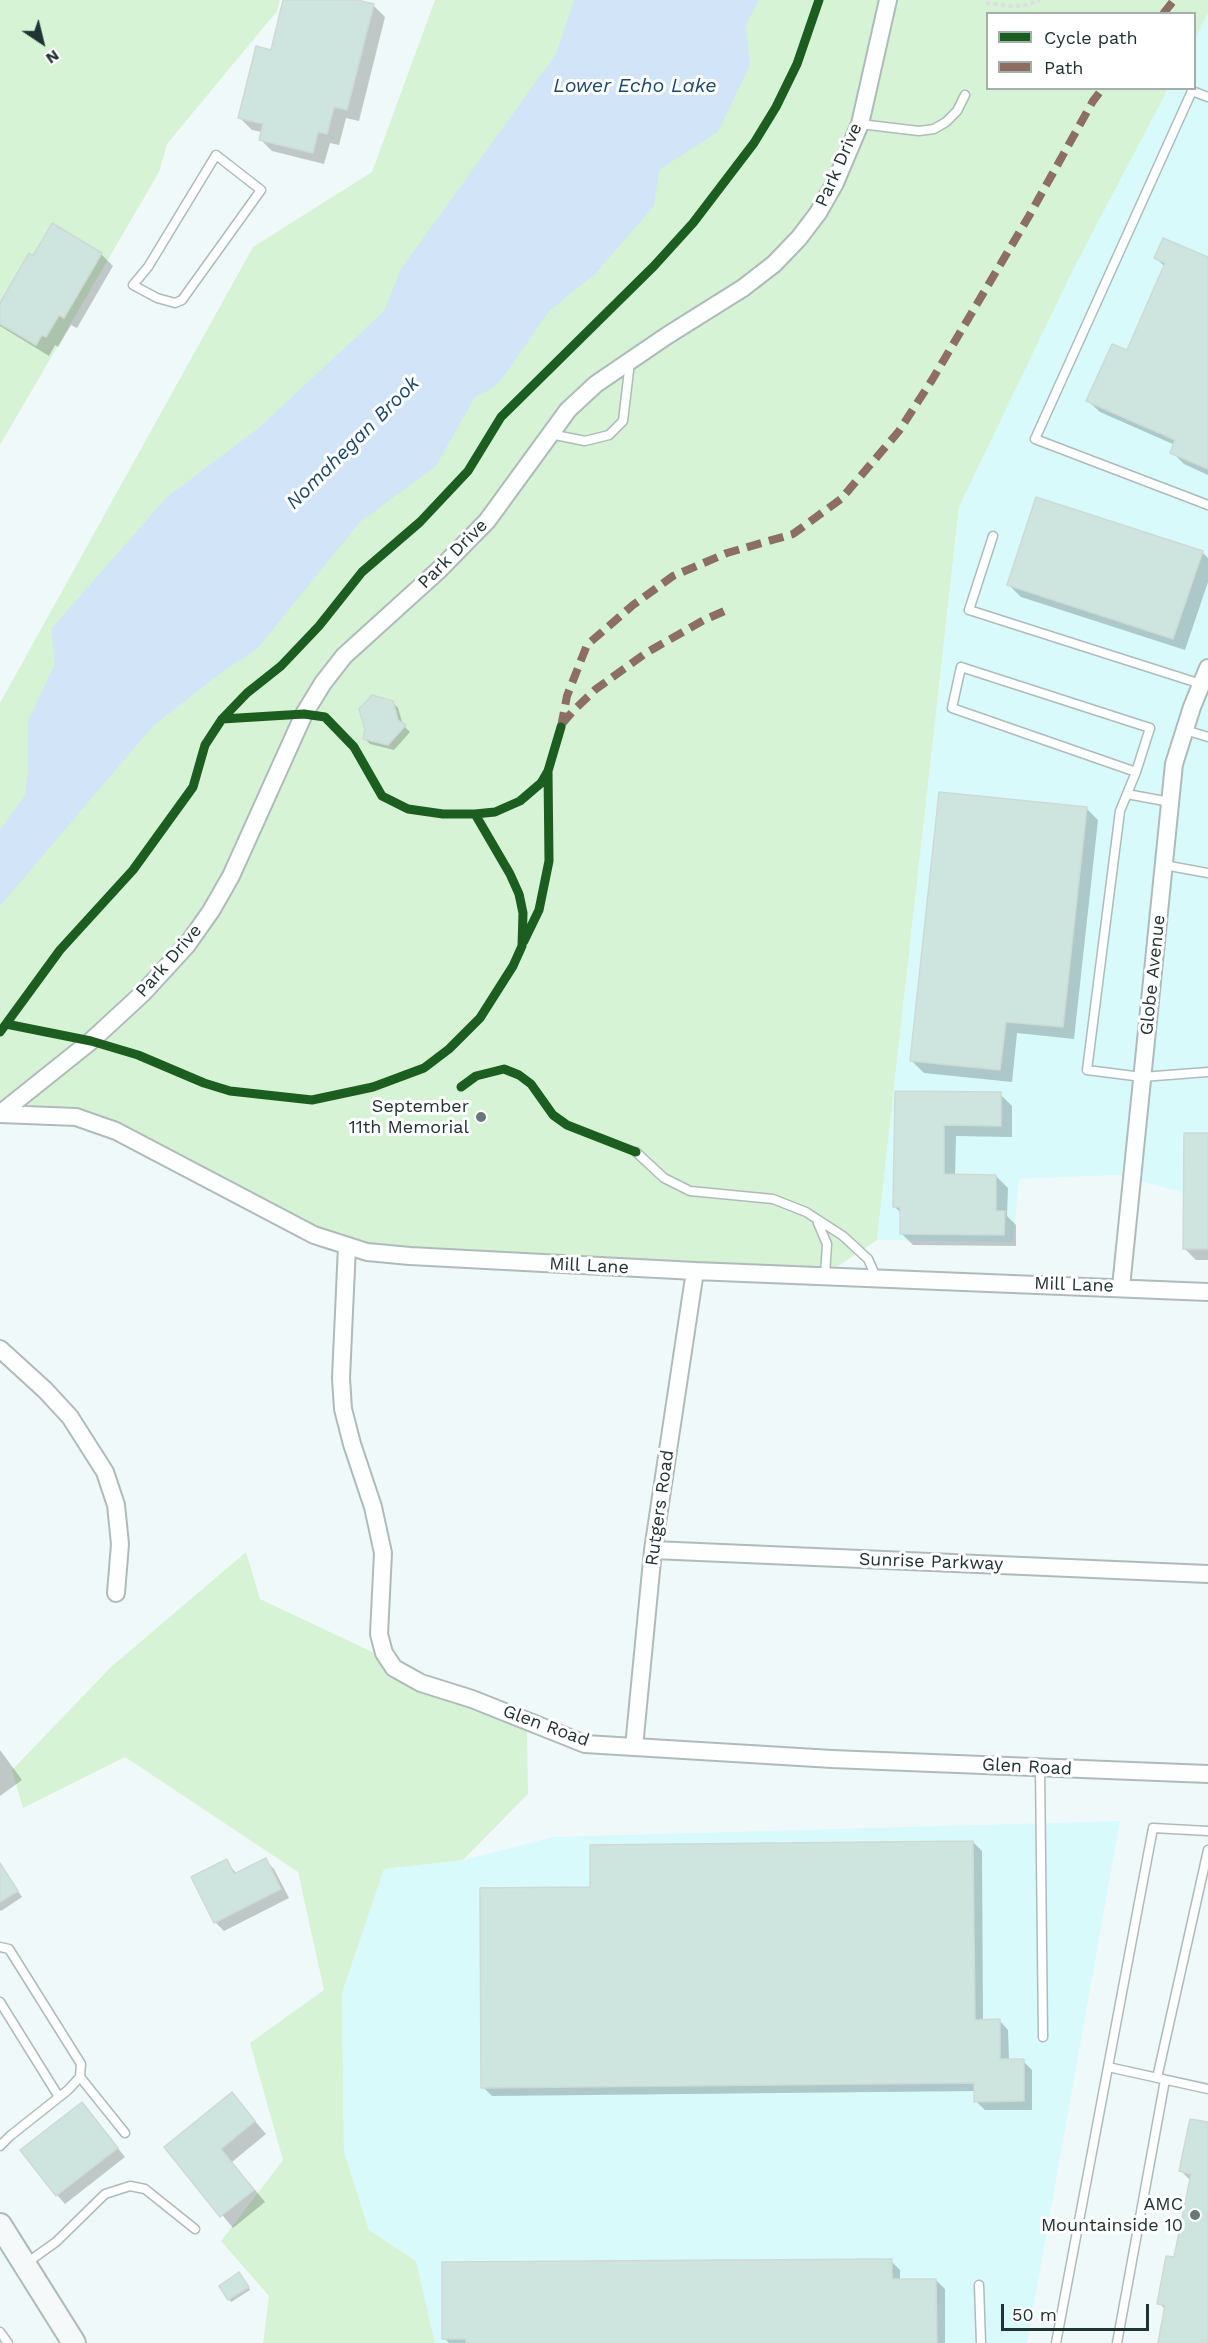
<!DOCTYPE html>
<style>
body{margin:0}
#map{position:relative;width:1208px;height:2343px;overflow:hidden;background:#f0f9f9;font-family:"Work Sans",sans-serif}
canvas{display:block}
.legend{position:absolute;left:986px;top:12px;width:210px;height:78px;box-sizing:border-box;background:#fff;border:2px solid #a6adad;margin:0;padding:8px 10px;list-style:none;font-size:18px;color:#213232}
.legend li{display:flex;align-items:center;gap:12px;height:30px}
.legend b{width:30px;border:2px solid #a6adad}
.north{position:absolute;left:12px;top:12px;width:60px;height:60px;-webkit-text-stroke:4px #fff;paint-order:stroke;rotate:145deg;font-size:16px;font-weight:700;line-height:24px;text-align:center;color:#213232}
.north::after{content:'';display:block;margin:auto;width:21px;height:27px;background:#213232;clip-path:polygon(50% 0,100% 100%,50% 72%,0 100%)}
.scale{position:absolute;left:1001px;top:2304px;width:148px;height:27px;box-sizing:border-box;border:3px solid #213232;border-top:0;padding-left:8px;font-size:18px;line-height:21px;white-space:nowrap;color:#213232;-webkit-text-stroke:4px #fff;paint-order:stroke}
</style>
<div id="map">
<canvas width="1208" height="2343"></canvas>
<ul class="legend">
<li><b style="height:8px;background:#1b5e20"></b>Cycle path</li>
<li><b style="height:8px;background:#8d6e63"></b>Path</li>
</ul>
<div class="north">N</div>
<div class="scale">50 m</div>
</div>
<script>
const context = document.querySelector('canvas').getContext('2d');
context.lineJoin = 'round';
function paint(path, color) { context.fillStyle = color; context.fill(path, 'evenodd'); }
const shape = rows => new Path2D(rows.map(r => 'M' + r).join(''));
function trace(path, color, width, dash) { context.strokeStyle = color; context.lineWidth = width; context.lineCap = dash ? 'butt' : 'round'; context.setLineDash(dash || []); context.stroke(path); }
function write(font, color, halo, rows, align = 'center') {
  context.font = font + ' "Work Sans",sans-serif'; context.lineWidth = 6; context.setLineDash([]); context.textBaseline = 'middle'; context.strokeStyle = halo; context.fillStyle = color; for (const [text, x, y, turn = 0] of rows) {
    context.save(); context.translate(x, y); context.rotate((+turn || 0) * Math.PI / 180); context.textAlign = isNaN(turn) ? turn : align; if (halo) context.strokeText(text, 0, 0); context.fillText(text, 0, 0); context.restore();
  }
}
paint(shape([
 [1208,13,1208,1199,1116,1175,1019,1179,1013,1242,877,1240,959,507,1073,270,1168,89,1194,88,1195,39],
 [1120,1821,1027,2343,435,2343,416,2261,369,2230,344,2152,342,1993,384,1869,463,1860,553,1837]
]), '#d8fafa');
paint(shape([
 [0,0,280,0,277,11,167,144,159,172,0,445],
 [435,0,1208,0,1208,13,1195,39,1194,14,988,14,988,88,1168,89,1073,270,959,507,877,1240,825,1275,367,1252,116,1131,0,1113,0,703,253,247,372,172],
 [246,1552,260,1599,527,1725,528,1794,463,1860,384,1869,342,1993,344,2152,369,2230,416,2261,435,2343,263,2343,269,2296,221,2241,283,2160,250,2043,324,1990,298,1872,125,1757,23,1808,12,1770,111,1667]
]), '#d6f3d6');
paint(shape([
 [574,0,759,0,746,25,750,65,718,132,659,170,654,206,595,274,549,311,505,375,491,389,475,397,436,466,360,522,257,649,222,672,153,726,0,906,0,830,25,795,28,770,28,721,55,664,51,629,167,497,260,427,384,311,401,269,556,54]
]), '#d2e5f8');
paint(shape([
 [285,0,351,0,373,5,385,17,359,121,346,118,339,145,330,143,324,164,272,151,260,139,262,132,252,130,240,118,272,52],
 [52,225,101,254,113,266,77,328,71,325,58,347,55,345,49,356,0,326,0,306],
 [1156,258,1208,259,1208,475,1184,464,1172,452,1175,445,1100,412,1088,401,1127,352,1165,267],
 [1202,552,1208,558,1208,582,1185,650,1021,597,1009,585],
 [392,702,398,708,403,725,410,732,394,750,370,744,365,739,367,730],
 [1086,808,1098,820,1074,1039,1017,1033,1012,1082,924,1073,912,1061],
 [896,1093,1000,1094,1012,1106,1012,1137,956,1136,955,1176,996,1176,1008,1188,1007,1216,1016,1225,1016,1246,913,1245,901,1233,901,1213,894,1206],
 [1208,1135,1208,1260,1196,1260,1184,1248],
 [0,1750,22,1780,0,1796],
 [973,1842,982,1851,983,2021,1000,2021,1008,2030,1009,2061,1023,2061,1032,2070,1032,2110,985,2110,976,2101,976,2091,492,2096,483,2087,592,1889],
 [265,1860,274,1869,289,1898,224,1931,215,1922,226,1861,237,1874],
 [0,1865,22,1897,1,1911,0,1910],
 [232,2094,266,2134,232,2162,265,2202,233,2228,166,2147],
 [82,2104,125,2157,65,2204,57,2195],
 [1208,2123,1208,2343,1159,2343,1166,2310,1159,2303,1175,2259,1191,2181,1181,2171],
 [891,2261,900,2270,900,2280,936,2280,945,2289,945,2343,449,2343,444,2338],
 [242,2276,250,2290,231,2302,229,2299]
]), '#0003');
const building = shape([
 [283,0,357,0,374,4,347,110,334,107,327,134,318,132,313,153,259,140,263,124,238,118,256,46,271,50,283,0],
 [52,223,102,253,64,318,59,315,46,337,42,335,36,345,0,324,0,303,29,253,33,256,52,223],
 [1163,238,1208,257,1208,469,1170,453,1175,440,1086,401,1112,344,1127,350,1165,263,1154,258,1163,238],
 [1036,497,1203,551,1173,639,1007,585,1036,497],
 [372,695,393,701,398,720,406,725,388,745,363,739,365,730,359,709,372,695],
 [939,792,1087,807,1063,1027,1006,1022,1000,1070,910,1061,939,792],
 [895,1091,1001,1092,1001,1126,944,1125,944,1174,996,1175,996,1211,1005,1211,1004,1235,900,1234,900,1207,893,1207,895,1091],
 [1184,1133,1208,1133,1208,1249,1183,1249,1184,1133],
 [973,1841,975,2020,1000,2019,1000,2059,1024,2059,1024,2101,974,2102,974,2083,481,2088,480,1888,590,1887,590,1845,973,1841],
 [266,1858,281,1889,214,1923,191,1877,227,1859,234,1874,266,1858],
 [0,1863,18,1891,0,1902,0,1863],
 [232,2092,255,2121,221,2149,254,2190,220,2217,164,2147,232,2092],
 [82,2102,118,2148,56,2196,20,2150,82,2102],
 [1190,2119,1208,2122,1208,2343,1158,2343,1165,2305,1157,2304,1166,2256,1174,2257,1191,2174,1179,2171,1190,2119],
 [892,2259,892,2279,936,2279,937,2343,466,2343,466,2339,442,2339,442,2262,892,2259],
 [239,2272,249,2287,228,2300,219,2286,239,2272]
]);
paint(building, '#cde5de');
trace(building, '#cedad6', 1.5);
const lane = shape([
 [1208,97,1192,91,1035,439,1208,505],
 [860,124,919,131,934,129,946,122,957,111,965,95],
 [216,155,261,190,182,300,175,303,157,298,133,285,148,267,216,155],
 [550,434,585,441,609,435,623,421,630,362],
 [993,536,969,610,1201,684],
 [961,667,1150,728,1136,772,952,708,961,667],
 [1185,730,1208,737],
 [1136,772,1120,811,1087,1070,1142,1077,1208,1072],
 [1127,794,1170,802],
 [1164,865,1208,873],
 [636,1152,664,1178,690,1191,773,1199,806,1212,843,1236,868,1259,876,1277],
 [818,1223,827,1244,825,1275],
 [1040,1768,1043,2037],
 [1208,1831,1153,1828,1108,2067,1208,2089],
 [0,1947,9,1949,81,2064,80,2077,68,2090,10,2136,0,2146],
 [0,2002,59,2097],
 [80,2077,125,2133],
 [1157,2078,1208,1850],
 [25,2264,56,2242,105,2194,130,2186,145,2189,195,2229],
 [979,2285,981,2343],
 [0,2332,8,2343],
 [1056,2343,1108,2067],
 [1117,2343,1165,2080]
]);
const street = shape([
 [1,1113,91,1041,143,993,187,945,211,911,231,876,304,714,323,683,344,656,440,569,487,521,568,410,596,384,668,335,743,288,774,264,799,238,818,213,835,183,860,124,888,0],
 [0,1114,76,1117,116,1131,314,1235,367,1252,410,1256,695,1271,1208,1292],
 [347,1246,341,1378,343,1409,352,1444,373,1507,383,1553,379,1634,384,1653,394,1668,421,1683,472,1699,585,1744,832,1759,1208,1774],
 [1121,1287,1174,764,1192,707,1208,668],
 [0,1349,45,1390,70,1417,105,1472,116,1505,120,1544,116,1593],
 [653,1550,1208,1574],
 [634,1747,653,1550,695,1271]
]);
const secondary = shape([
 [0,2225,74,2343]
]);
trace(lane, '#afbbba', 11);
trace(street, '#afbbba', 20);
trace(secondary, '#afbbba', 26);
trace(shape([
 [986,3,1012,6,1026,5,1040,0]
]), '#dbdfdf', 4, [4.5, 3]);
trace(lane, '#fdfefe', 8);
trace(street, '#fdfefe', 16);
trace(secondary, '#f6f9fa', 22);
trace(shape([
 [1163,14,1174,0],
 [562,724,573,711,596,689,646,653,704,620,729,609],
 [561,727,567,696,587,645,633,605,673,576,727,553,793,534,841,499,899,431,932,380,1029,216,1093,101,1103,88]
]), '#8d6e63', 8, [15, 8]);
trace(shape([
 [475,814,495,812,520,801,541,783,548,771],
 [524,941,539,910,549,861,548,771,561,727],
 [6,1024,91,1041,138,1055,204,1083,230,1091,312,1100,373,1087,424,1068,449,1049,480,1018,513,966,522,946,523,913,519,894,510,874,475,814,443,814,408,809,382,796,354,747,325,717,304,714,222,719],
 [0,1032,60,950,133,870,193,787,205,745,222,719,247,693,281,666,319,626,362,572,420,522,468,471,501,417,654,266,693,223,754,143,776,107,797,64,819,0],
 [461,1087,476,1076,504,1069,519,1075,531,1084,553,1115,567,1125,636,1152]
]), '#1b5e20', 9);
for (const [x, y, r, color] of [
 [481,1117,6,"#697878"],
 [1195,2215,6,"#697878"]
]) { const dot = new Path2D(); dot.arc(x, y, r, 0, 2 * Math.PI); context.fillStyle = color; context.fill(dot); trace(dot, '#fff', 2); }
write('18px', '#213232', '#fff', [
 ["Park Drive",839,165,-66],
 ["Park Drive",453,554,-45],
 ["Park Drive",169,961,-49],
 ["Globe Avenue",1153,975,-84],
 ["Mill Lane",589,1266,3],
 ["Mill Lane",1074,1285,2],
 ["Rutgers Road",660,1508,-82],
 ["Sunrise Parkway",931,1562,2],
 ["Glen Road",546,1726,20],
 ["Glen Road",1027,1767,3]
]);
write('18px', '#213232', '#fff', [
 ["September",469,1107],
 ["11th Memorial",469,1128],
 ["AMC",1183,2205],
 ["Mountainside 10",1183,2226]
], 'right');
write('italic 20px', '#1b476f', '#fff', [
 ["Lower Echo Lake",635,86],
 ["Nomahegan Brook",353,443,-45]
]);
</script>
